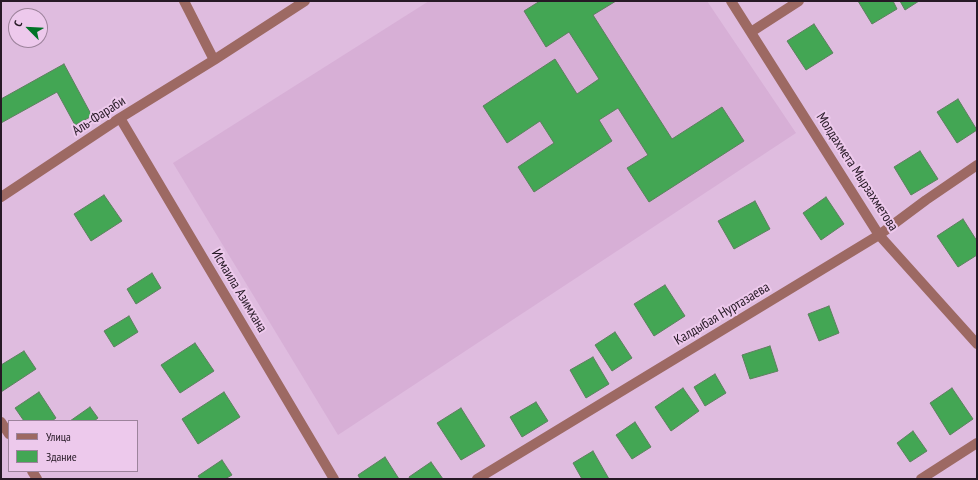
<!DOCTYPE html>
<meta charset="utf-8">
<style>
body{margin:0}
#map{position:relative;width:978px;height:480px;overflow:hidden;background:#dfbcdf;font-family:"PT Sans Narrow",sans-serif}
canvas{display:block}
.frame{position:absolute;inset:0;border:2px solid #261925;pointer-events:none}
.legend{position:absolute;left:8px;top:420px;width:130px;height:52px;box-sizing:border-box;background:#edc9ec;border:1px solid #9d839c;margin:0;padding:5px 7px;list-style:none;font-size:12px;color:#261925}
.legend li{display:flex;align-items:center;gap:8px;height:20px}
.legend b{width:20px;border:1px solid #9d839c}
.north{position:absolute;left:8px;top:8px;width:40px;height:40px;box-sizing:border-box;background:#edc9ec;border:1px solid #9d839c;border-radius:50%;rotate:294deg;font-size:11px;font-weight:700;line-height:16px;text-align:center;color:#261925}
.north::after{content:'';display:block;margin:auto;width:14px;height:18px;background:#017326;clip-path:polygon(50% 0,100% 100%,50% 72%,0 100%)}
</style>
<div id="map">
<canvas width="978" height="480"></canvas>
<div class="frame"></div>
<ul class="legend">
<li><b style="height:5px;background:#9d6963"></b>Улица</li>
<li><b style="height:11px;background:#43a654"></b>Здание</li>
</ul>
<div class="north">С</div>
</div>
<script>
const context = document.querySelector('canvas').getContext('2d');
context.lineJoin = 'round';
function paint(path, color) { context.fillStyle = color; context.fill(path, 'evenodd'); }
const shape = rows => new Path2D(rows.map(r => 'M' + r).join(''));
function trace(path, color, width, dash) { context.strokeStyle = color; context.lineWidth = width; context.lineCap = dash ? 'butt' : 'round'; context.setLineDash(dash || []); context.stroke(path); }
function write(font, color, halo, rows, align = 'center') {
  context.font = font + ' "PT Sans Narrow",sans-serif'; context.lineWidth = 4; context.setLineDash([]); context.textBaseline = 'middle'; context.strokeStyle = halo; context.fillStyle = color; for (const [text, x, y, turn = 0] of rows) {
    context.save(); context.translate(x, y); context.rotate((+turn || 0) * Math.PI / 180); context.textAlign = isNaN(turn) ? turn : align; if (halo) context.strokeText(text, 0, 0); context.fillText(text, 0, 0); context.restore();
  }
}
paint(shape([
 [429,1,707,1,796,133,338,435,173,163]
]), '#d7afd6');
const building = shape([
 [540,1,616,1,593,15,672,139,722,107,744,141,649,202,627,168,648,155,618,108,599,120,612,141,534,192,518,167,554,143,540,121,507,143,483,106,555,59,577,94,599,79,569,32,546,47,524,11,540,1],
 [858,1,893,1,897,9,872,24,858,1],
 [900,1,919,1,905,10,900,1],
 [814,24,833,53,806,70,787,41,814,24],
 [64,64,92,116,75,125,57,92,1,123,1,99,64,64],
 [958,99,977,130,957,143,937,112,958,99],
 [920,151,938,179,911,195,894,167,920,151],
 [104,195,122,221,91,241,74,214,104,195],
 [826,197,844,224,821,240,803,213,826,197],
 [755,201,770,229,734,249,718,221,755,201],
 [963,219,977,241,977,255,958,267,937,236,963,219],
 [152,273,161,288,136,304,127,289,152,273],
 [665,285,685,316,654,336,634,304,665,285],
 [829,306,839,333,819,341,808,314,829,306],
 [129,316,138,332,114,347,104,331,129,316],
 [615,332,632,358,612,371,595,345,615,332],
 [195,343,214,371,180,393,161,365,195,343],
 [770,346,778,371,750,379,742,355,770,346],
 [24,351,36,369,1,392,1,365,24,351],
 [593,357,609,384,586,398,570,370,593,357],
 [715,374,726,393,705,406,694,387,715,374],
 [683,388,699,411,671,431,655,407,683,388],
 [952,388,973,419,950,435,930,403,952,388],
 [39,392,56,418,52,421,24,421,15,408,39,392],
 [224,392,240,417,198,444,182,419,224,392],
 [536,402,548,421,522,437,510,417,536,402],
 [90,407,98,418,94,421,70,421,90,407],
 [461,408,485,446,461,460,437,423,461,408],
 [635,422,651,447,632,459,616,435,635,422],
 [913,431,927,451,910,462,897,443,913,431],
 [593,451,609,479,582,479,573,463,593,451],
 [385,457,399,479,360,479,358,475,385,457],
 [222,460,232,475,225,479,200,479,198,476,222,460],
 [431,462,443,479,410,479,409,477,431,462]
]);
paint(building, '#43a654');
trace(building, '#5d7f5f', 1);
trace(shape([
 [184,1,214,60],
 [731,1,879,235,977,344],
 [751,32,799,1],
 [120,118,334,479],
 [1,197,120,118,214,60,305,1],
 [1,422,9,434],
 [32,471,37,479],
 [477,479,879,235,926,200,977,165],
 [921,479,977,443]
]), '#9d6963', 10);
write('14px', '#261925', '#edc9ec', [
 ["Аль-Фараби",99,116,-33],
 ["Молдахмета Мырзахметова",857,172,57],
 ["Исмаила Азимхана",239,291,59],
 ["Калдыбая Нуртазаева",722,314,-31]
]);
</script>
